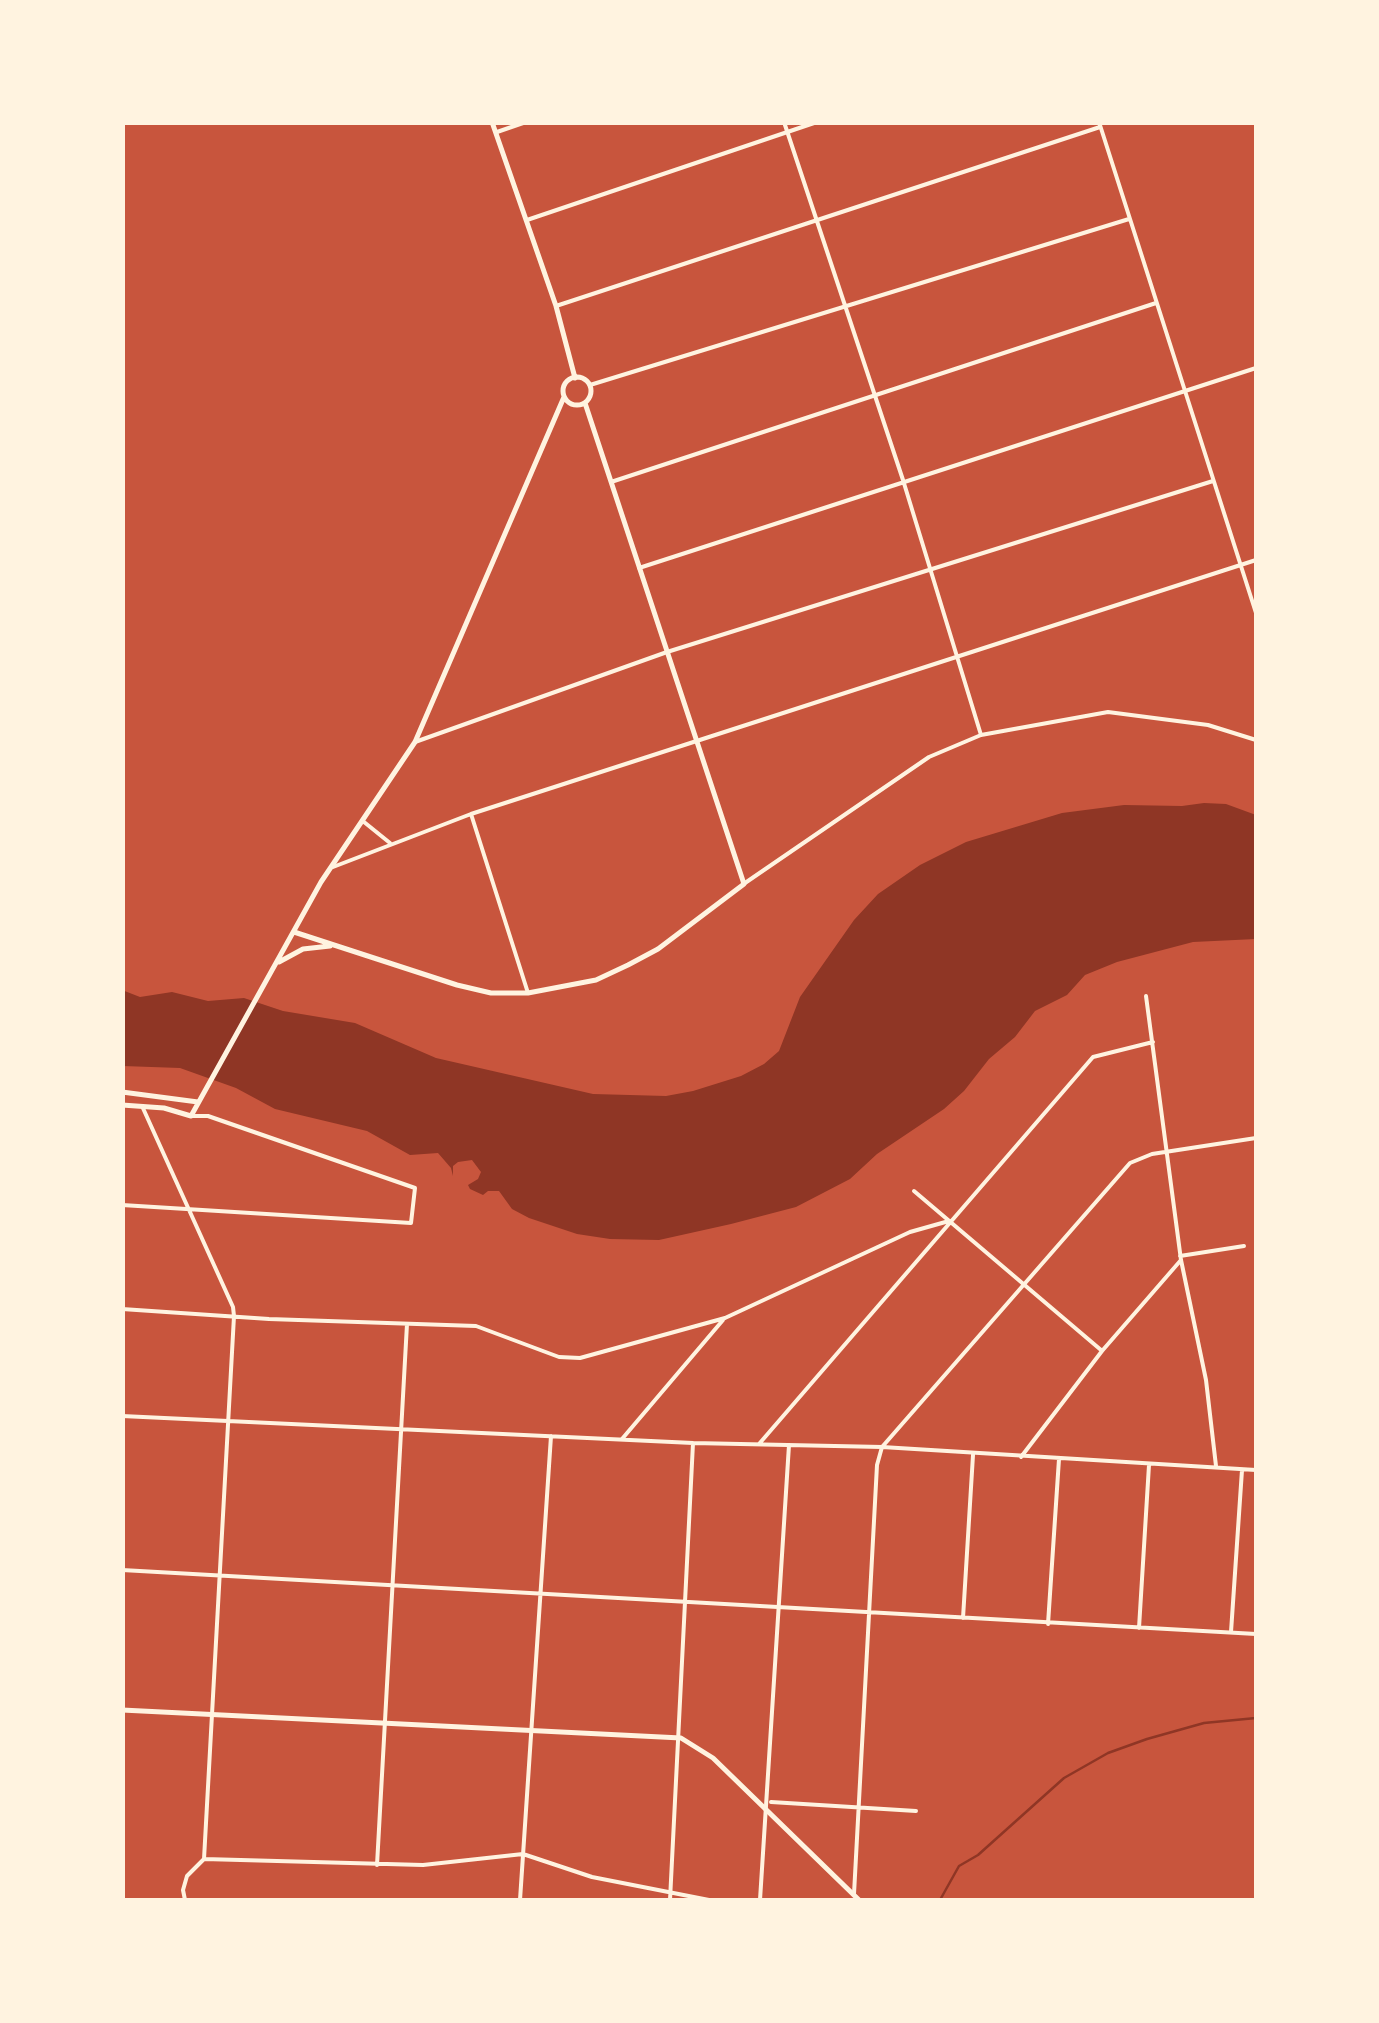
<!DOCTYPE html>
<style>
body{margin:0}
#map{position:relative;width:1379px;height:2023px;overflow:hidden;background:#c8553d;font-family:Mulish,sans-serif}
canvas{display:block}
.frame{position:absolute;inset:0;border:125px solid #fff3e0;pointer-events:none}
</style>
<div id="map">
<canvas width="1379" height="2023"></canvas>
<div class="frame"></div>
</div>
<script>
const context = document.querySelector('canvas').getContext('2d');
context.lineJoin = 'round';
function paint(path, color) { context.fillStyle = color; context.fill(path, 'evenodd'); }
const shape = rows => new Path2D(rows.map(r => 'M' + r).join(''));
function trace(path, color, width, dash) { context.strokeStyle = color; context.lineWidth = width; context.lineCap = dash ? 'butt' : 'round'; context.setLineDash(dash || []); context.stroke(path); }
paint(shape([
 [1204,803,1226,804,1256,815,1256,939,1193,942,1117,962,1085,975,1067,995,1035,1011,1015,1037,989,1059,964,1091,944,1109,877,1154,850,1179,796,1207,731,1224,659,1240,610,1239,577,1234,529,1218,512,1209,499,1191,488,1191,483,1195,470,1189,468,1185,478,1179,481,1172,472,1160,458,1162,453,1166,453,1176,451,1168,438,1153,410,1155,367,1131,275,1109,236,1088,180,1068,123,1066,122,990,140,997,172,992,208,1001,244,998,283,1011,355,1023,436,1058,593,1094,666,1096,693,1091,741,1076,764,1064,779,1051,800,997,854,920,878,894,920,865,966,842,1062,813,1124,805,1182,806]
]), '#8f3625');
trace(shape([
 [940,1900,959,1866,978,1855,1064,1778,1108,1753,1147,1739,1204,1723,1256,1718]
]), '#8f3625', 2.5);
trace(shape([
 [784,122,903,480,981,735],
 [1099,122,1256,613],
 [497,132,526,122],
 [527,220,817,122],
 [556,306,1100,127],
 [590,385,1129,219],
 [611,482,1156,303],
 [639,568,1256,368],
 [415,742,667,652,1213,481],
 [471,814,528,993],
 [364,822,390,843],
 [333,867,471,814,1256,560],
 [745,883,929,757,981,735,1108,712,1208,725,1256,740],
 [1146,996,1181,1260,1206,1380,1216,1466],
 [142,1106,233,1307,234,1316,204,1859],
 [914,1191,1101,1350],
 [122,1205,411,1223,415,1188,208,1116,191,1116],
 [1180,1256,1244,1246],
 [122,1309,269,1319,476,1326,559,1357,580,1358,725,1318,910,1232,949,1221],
 [122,1416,693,1443,882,1447,1256,1470],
 [622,1439,723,1320],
 [759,1444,1093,1057,1153,1042],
 [1021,1457,1102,1351,1181,1260],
 [122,1570,1256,1634],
 [963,1618,973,1455],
 [1048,1624,1059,1459],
 [1139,1628,1149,1465],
 [1231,1632,1242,1470],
 [771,1802,916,1811],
 [204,1859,423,1865,523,1854,592,1877,709,1900],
 [377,1865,407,1324],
 [854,1894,877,1465,882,1447,1130,1163,1152,1154,1256,1138],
 [185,1900,183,1890,187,1876,204,1859],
 [520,1900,551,1436],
 [670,1900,693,1443],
 [760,1900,789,1445]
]), '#fff3e0', 4);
trace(shape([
 [492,122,556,306,575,378],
 '563 391a14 14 0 1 1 28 0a14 14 0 1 1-28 0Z',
 [294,932,457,985,491,993,528,993,596,980,628,965,658,949,744,884,585,403],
 [279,962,303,949,330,946],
 [122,1092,198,1102],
 [122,1105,164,1108,191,1116,321,882,415,742,564,397]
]), '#fff3e0', 5);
trace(shape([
 [122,1710,681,1738,713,1758,859,1900]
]), '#fff3e0', 5);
</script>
